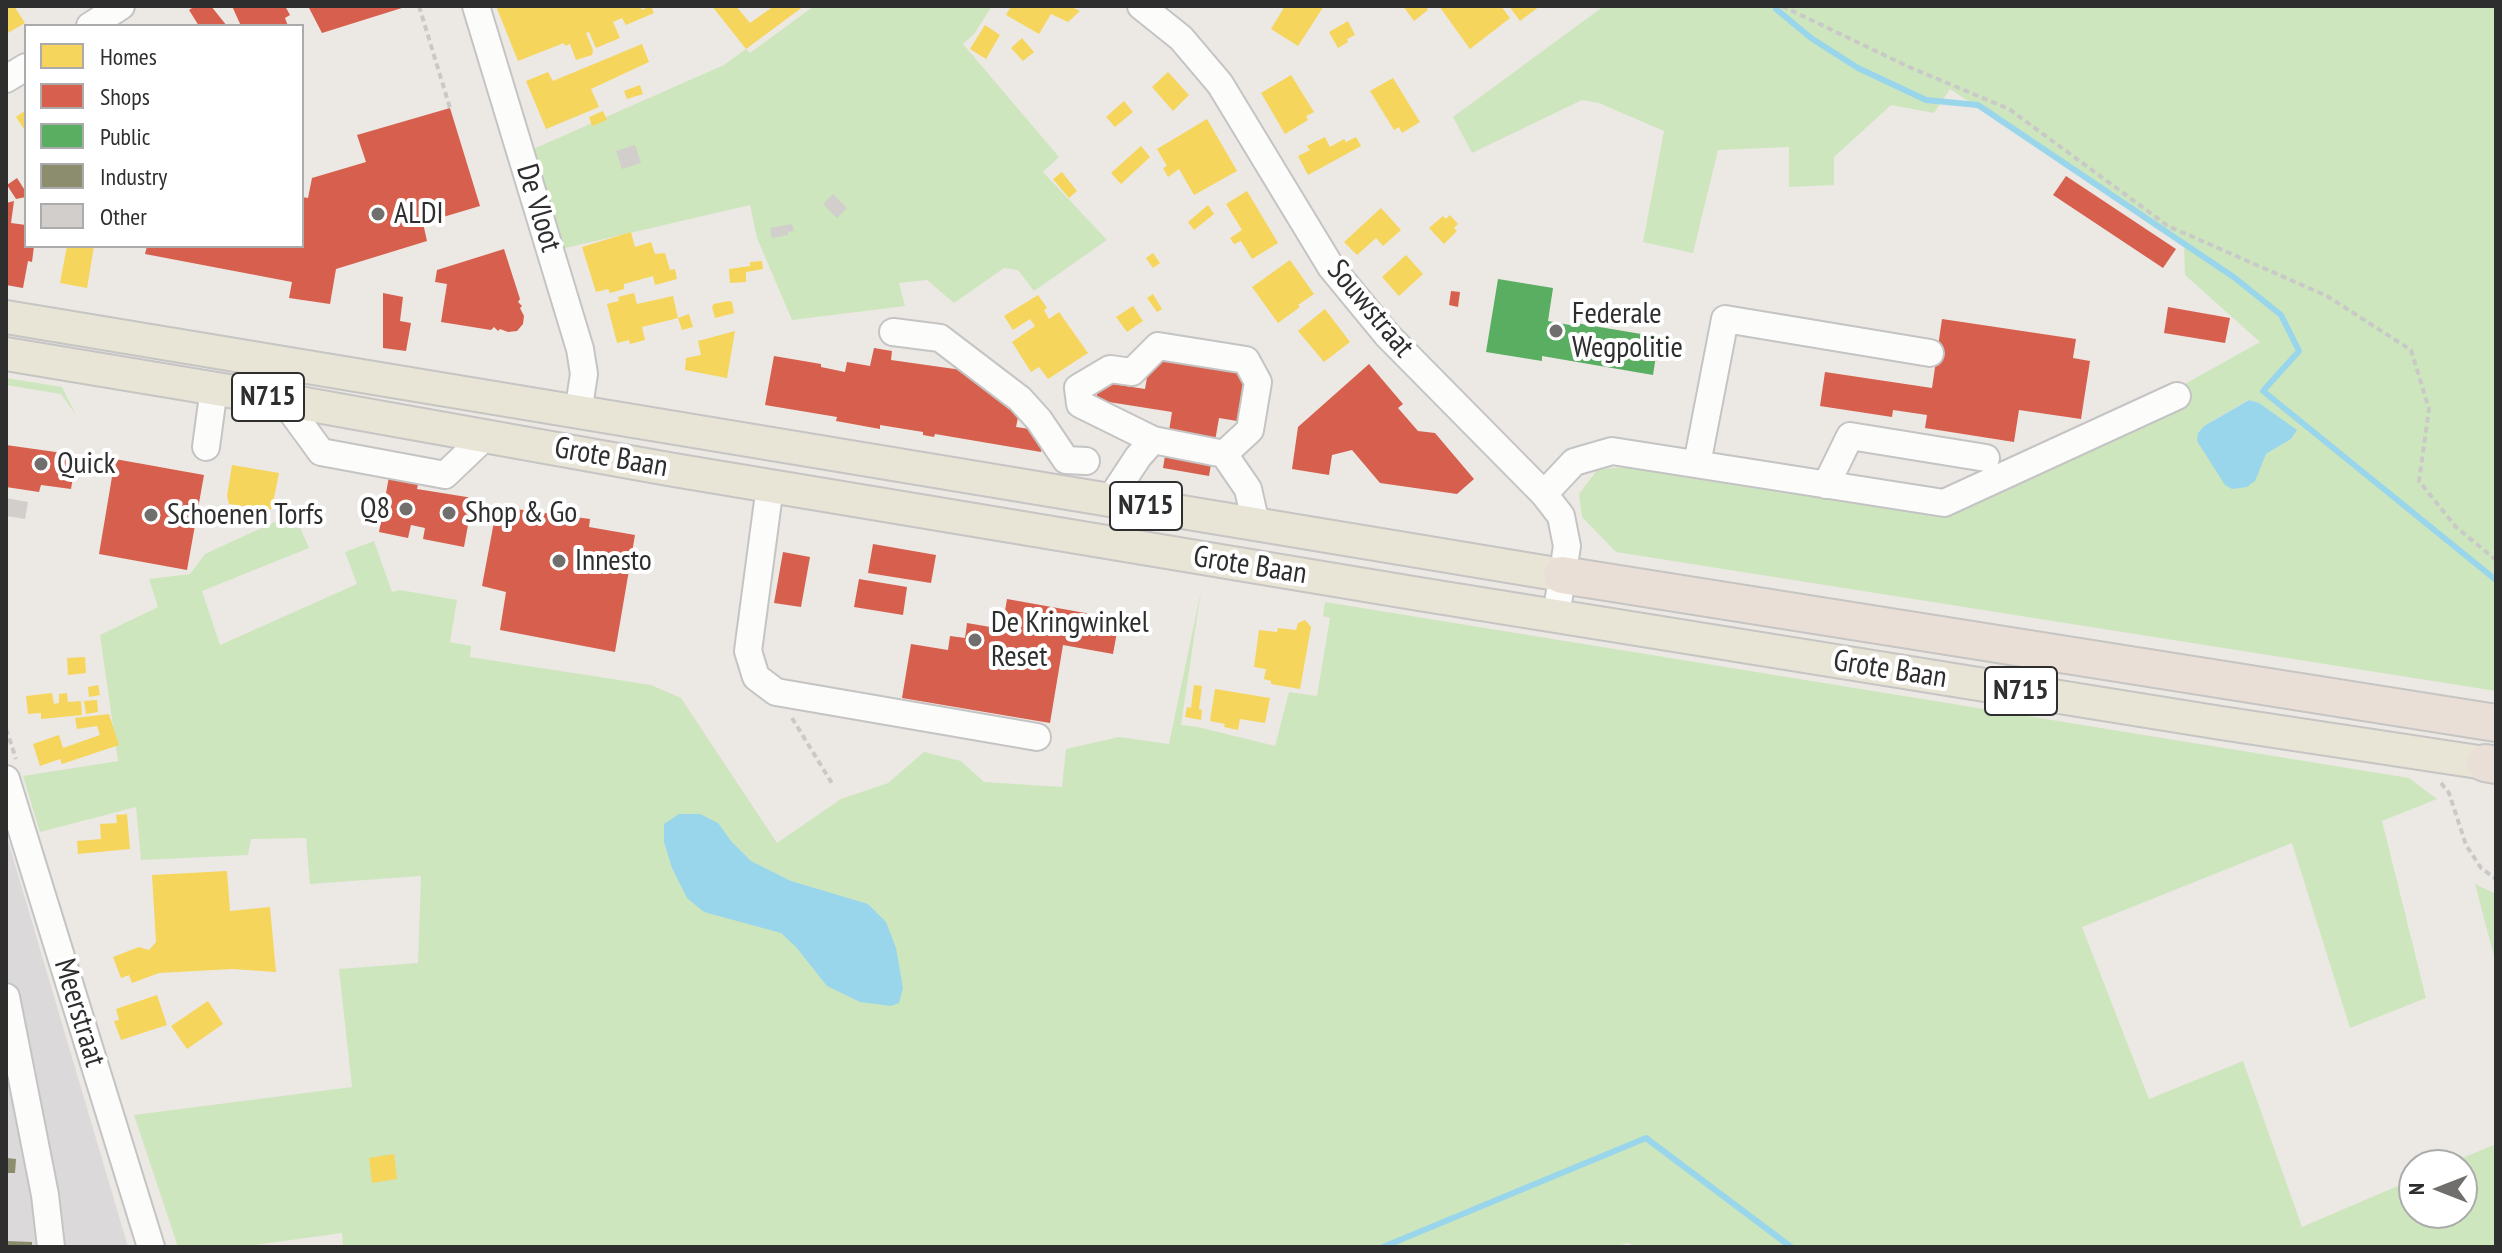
<!DOCTYPE html>
<style>
body{margin:0}
#map{position:relative;width:2502px;height:1253px;overflow:hidden;background:#ece8e4;font-family:"PT Sans Narrow",sans-serif}
canvas{display:block}
.frame{position:absolute;inset:0;border:8px solid #2e2e2e;pointer-events:none}
.legend{position:absolute;left:24px;top:24px;width:280px;height:224px;box-sizing:border-box;background:#fff;border:2px solid #ababab;margin:0;padding:10px 14px;list-style:none;font-size:24px;color:#2e2e2e}
.legend li{display:flex;align-items:center;gap:16px;height:40px}
.legend b{width:40px;border:2px solid #ababab}
.north{position:absolute;left:2398px;top:1149px;width:80px;height:80px;box-sizing:border-box;background:#fff;border:2px solid #ababab;border-radius:50%;rotate:270deg;font-size:22px;font-weight:700;line-height:32px;text-align:center;color:#2e2e2e}
.north::after{content:'';display:block;margin:auto;width:28px;height:36px;background:#706f6e;clip-path:polygon(50% 0,100% 100%,50% 72%,0 100%)}
</style>
<div id="map">
<canvas width="2502" height="1253"></canvas>
<div class="frame"></div>
<ul class="legend">
<li><b style="height:22px;background:#f6d55c"></b>Homes</li>
<li><b style="height:22px;background:#d6604d"></b>Shops</li>
<li><b style="height:22px;background:#5aae61"></b>Public</li>
<li><b style="height:22px;background:#8c8c6e"></b>Industry</li>
<li><b style="height:22px;background:#d1cecb"></b>Other</li>
</ul>
<div class="north">N</div>
</div>
<script>
const context = document.querySelector('canvas').getContext('2d');
context.lineJoin = 'round';
function paint(path, color) { context.fillStyle = color; context.fill(path, 'evenodd'); }
const shape = rows => new Path2D(rows.map(r => 'M' + r).join(''));
function trace(path, color, width, dash) { context.strokeStyle = color; context.lineWidth = width; context.lineCap = dash ? 'butt' : 'round'; context.setLineDash(dash || []); context.stroke(path); }
function write(font, color, halo, rows, align = 'center') {
  context.font = font + ' "PT Sans Narrow",sans-serif'; context.lineWidth = 8; context.setLineDash([]); context.textBaseline = 'middle'; context.strokeStyle = halo; context.fillStyle = color; for (const [text, x, y, turn = 0] of rows) {
    context.save(); context.translate(x, y); context.rotate((+turn || 0) * Math.PI / 180); context.textAlign = isNaN(turn) ? turn : align; if (halo) context.strokeText(text, 0, 0); context.fillText(text, 0, 0); context.restore();
  }
}
paint(shape([
 [6,834,128,1247,6,1247]
]), '#dcd9db');
paint(shape([
 [814,6,992,6,974,34,963,44,1059,157,1043,172,1107,240,1034,291,1018,270,1004,268,954,303,927,280,899,283,905,306,792,320,757,238,750,205,561,249,531,150,724,65,746,49,750,53],
 [1604,6,2496,6,2496,691,1616,552,1582,517,1579,494,1598,469,1631,467,1949,516,2260,342,2185,275,2184,246,1950,89,1934,113,1891,105,1834,157,1834,185,1789,187,1789,147,1718,150,1693,253,1643,242,1664,131,1599,103,1582,100,1472,153,1453,117],
 [2248,400,2259,403,2273,414,2291,439,2266,454,2198,433,2204,426],
 [6,378,62,387,76,415,61,394,6,385],
 [294,513,309,548,202,591,220,645,357,584,345,552,374,541,392,592,400,590,457,600,450,642,471,646,470,657,651,685,681,698,777,843,841,799,888,783,924,752,961,761,984,782,1062,787,1066,749,1119,737,1169,744,1201,591,1181,725,1198,727,1275,746,1289,692,1317,696,1330,618,1323,616,1325,602,2409,778,2437,799,2382,821,2426,998,2350,1028,2292,843,2082,927,2149,1099,2243,1061,2302,1227,2414,1179,2414,1213,2462,1213,2462,1165,2446,1165,2496,1144,2496,1247,1636,1247,1628,1243,1613,1247,343,1247,342,1233,240,1247,178,1247,134,1115,352,1087,339,969,418,963,421,876,310,884,306,838,251,839,248,855,141,860,136,807,40,832,23,776,118,761,100,635,158,607,149,579,190,574,205,554],
 [2475,884,2496,894,2496,964]
]), '#cee6be');
paint(shape([
 [2249,400,2259,403,2297,430,2291,439,2266,454,2255,481,2247,487,2232,489,2225,485,2197,441,2198,433,2204,426],
 [679,814,700,814,718,823,731,841,751,861,791,881,868,904,886,922,896,948,903,988,899,1003,891,1006,860,1002,827,986,796,947,781,933,704,912,687,898,672,868,664,842,664,824]
]), '#99d6ec');
paint(shape([
 [6,6,14,6,25,23,6,34],
 [496,6,640,6,642,10,651,6,654,13,626,25,622,18,613,22,620,38,596,48,589,32,586,33,593,50,592,55,576,60,570,44,565,46,564,43,518,61],
 [712,6,736,6,750,23,774,6,804,6,746,49],
 [1011,6,1070,6,1080,11,1068,22,1051,14,1039,34,1006,15],
 [1285,6,1324,6,1298,46,1271,29],
 [1403,6,1425,6,1428,10,1414,21],
 [1439,6,1501,6,1510,18,1470,49],
 [1509,6,1540,6,1520,21],
 [1348,21,1355,35,1347,39,1348,42,1338,48,1329,32],
 [985,25,1000,35,986,59,970,49],
 [1022,38,1034,52,1023,61,1011,48],
 [642,44,649,62,591,89,599,107,546,129,526,81,548,72,553,81],
 [1168,72,1189,95,1173,111,1152,87],
 [1291,75,1314,112,1306,116,1308,120,1285,134,1261,93],
 [1393,78,1420,122,1402,133,1399,127,1394,130,1370,91],
 [640,85,643,94,627,99,624,91],
 [1124,101,1133,112,1115,127,1106,117],
 [26,110,26,132,16,117],
 [603,111,607,120,592,126,589,117],
 [1207,119,1237,171,1194,195,1179,169,1168,177,1163,168,1167,166,1157,149],
 [1325,137,1330,147,1344,139,1346,142,1356,137,1361,146,1308,175,1298,156,1310,150,1307,146],
 [1141,146,1150,157,1121,184,1111,173],
 [1062,172,1077,191,1069,198,1053,179],
 [1247,191,1278,243,1252,259,1241,241,1234,244,1230,238,1242,230,1226,204],
 [1208,205,1214,214,1194,230,1188,222],
 [1381,208,1401,230,1383,246,1376,238,1357,255,1344,242],
 [1450,215,1458,224,1454,228,1457,231,1444,244,1429,228,1443,216,1446,219],
 [631,232,635,247,651,242,655,254,665,253,670,270,675,269,677,279,655,285,653,276,624,284,624,289,610,293,608,289,596,292,582,247],
 [67,246,94,246,87,288,60,283],
 [1153,253,1160,263,1153,268,1146,258],
 [1406,255,1423,274,1399,296,1382,277],
 [1290,260,1314,294,1298,305,1300,307,1278,323,1252,287],
 [762,261,763,269,746,272,746,282,730,283,729,269,750,266,750,262],
 [634,293,637,304,673,296,678,318,689,314,693,327,682,330,678,318,642,327,645,340,630,344,629,340,617,343,607,304,619,301,618,297],
 [1153,294,1162,309,1157,312,1147,298],
 [1038,295,1047,308,1044,310,1049,319,1059,312,1088,353,1048,379,1039,367,1031,372,1012,342,1035,326,1030,319,1013,330,1004,316],
 [728,301,732,302,734,313,715,318,712,307,714,304],
 [1133,306,1143,321,1127,332,1116,317],
 [1325,309,1350,342,1324,362,1298,331],
 [735,331,727,378,685,370,686,358,701,355,698,341],
 [232,465,279,473,272,508,270,510,229,504,227,496],
 [1305,620,1311,627,1300,689,1271,684,1271,681,1264,679,1266,669,1254,667,1259,630,1277,632,1278,628,1296,630,1298,623],
 [85,657,86,673,68,675,67,658],
 [98,685,100,695,89,697,88,687],
 [1194,685,1202,686,1199,709,1202,710,1201,720,1185,717,1187,707,1191,708],
 [1215,689,1270,698,1265,723,1240,719,1238,730,1224,727,1225,724,1210,721],
 [52,693,54,704,59,703,59,694,67,693,68,702,81,701,82,715,41,719,41,713,28,714,26,696],
 [97,700,98,712,86,714,84,701],
 [109,714,119,745,62,764,60,759,40,766,33,744,59,735,63,748,100,735,97,726,77,729,75,718],
 [127,814,130,849,78,854,77,841,101,839,100,824,117,823,116,815],
 [227,871,230,911,270,907,276,972,232,969,159,973,132,983,129,975,121,978,113,957,139,947,149,950,156,942,152,875],
 [157,995,167,1025,121,1040,114,1021,119,1020,116,1009],
 [208,1001,223,1024,187,1049,171,1026],
 [394,1154,397,1179,372,1183,369,1158]
]), '#f6d55c');
paint(shape([
 [195,6,211,6,227,26,199,26,189,10],
 [232,6,285,6,290,15,285,18,288,26,241,26],
 [308,6,405,6,405,7,322,33],
 [450,108,480,206,423,223,427,241,336,269,330,304,289,298,292,282,145,254,147,246,302,246,302,197,308,198,312,178,366,162,357,135],
 [2066,176,2176,249,2163,268,2053,195],
 [17,178,26,192,26,197,16,199,7,185],
 [14,201,11,223,26,225,26,246,34,246,32,262,28,261,23,288,6,285,6,203],
 [504,249,520,299,518,302,522,306,520,308,524,316,523,324,517,331,508,332,500,329,498,331,494,327,491,330,441,322,447,284,435,282,437,270],
 [1451,291,1460,292,1458,307,1449,305],
 [383,293,403,297,400,321,411,323,406,351,383,348],
 [2168,307,2230,318,2225,343,2164,333],
 [1942,319,2076,339,2073,358,2090,361,2081,419,2019,410,2014,442,1925,428,1927,415,1893,410,1892,417,1820,406,1825,372,1932,388],
 [874,348,892,351,891,360,976,372,1019,413,1016,427,1044,431,1041,452,935,434,934,437,923,435,923,432,880,425,880,429,836,421,837,417,765,405,774,356,821,364,821,367,845,372,847,362,870,366],
 [1156,358,1245,372,1237,421,1219,418,1209,476,1163,468,1172,412,1096,400,1099,382,1145,389,1149,366],
 [1369,364,1403,404,1398,408,1418,431,1435,433,1474,479,1457,494,1380,483,1352,450,1332,455,1329,475,1292,469,1298,427],
 [6,445,77,455,71,489,41,485,39,492,6,487],
 [115,459,204,475,187,570,99,554],
 [392,460,422,465,417,489,473,498,464,547,423,539,425,528,411,525,408,538,379,532],
 [516,509,590,519,589,527,635,535,615,652,500,630,506,592,482,586,496,511,514,515],
 [873,544,936,555,931,583,868,573],
 [783,552,810,557,801,607,774,603],
 [859,579,907,587,903,615,854,607],
 [1007,599,1091,614,1090,616,1119,621,1113,654,1063,645,1050,723,902,698,911,644,948,650,950,636,965,638,967,623,1002,629]
]), '#d6604d');
paint(shape([
 [1498,279,1553,288,1548,321,1570,325,1570,322,1659,337,1653,375,1542,356,1542,361,1486,352]
]), '#5aae61');
paint(shape([
 [6,1158,16,1159,15,1173,6,1173],
 [6,1241,32,1242,32,1247,6,1247]
]), '#8c8c6e');
trace(shape([
 [1776,9,1811,38,1858,68,1926,100,1978,105,2235,278,2281,315,2299,351,2263,391,2496,580],
 [1383,1247,1646,1138,1791,1247]
]), '#99d6ec', 6);
paint(shape([
 [635,145,641,163,622,169,616,151],
 [833,194,847,208,837,218,823,204],
 [792,224,794,231,788,232,788,235,772,238,770,228],
 [6,498,28,502,25,519,6,516]
]), '#d1cecb');
const minor = shape([
 [476,6,580,349,584,374,578,413],
 [1141,6,1181,38,1220,84,1331,267,1387,335,1544,494,1561,516,1567,546,1556,616],
 [90,26,121,6],
 [6,79,26,67],
 [893,332,940,338,1020,399,1039,420,1066,460,1086,461],
 [283,400,321,452,445,475,486,436],
 [1153,440,1080,404,1078,388,1110,369,1132,372,1158,346,1246,360,1258,382,1250,430,1224,454],
 [206,447,214,388],
 [1697,464,1725,319,1930,353],
 [1826,485,1850,436,1986,458],
 [770,486,748,651,756,677,776,692,1037,737],
 [1544,494,1574,462,1612,451,1944,503,2177,396],
 [1115,501,1117,489,1138,457,1153,440,1224,454,1248,489,1256,524],
 [6,779,151,1247],
 [6,997,45,1195,51,1247]
]);
const major = shape([
 [6,317,1562,575],
 [6,354,283,400,674,470,1419,594,2221,723,2485,763]
]);
const highway = shape([
 [1562,575,2496,723],
 [2485,763,2496,765]
]);
trace(minor, '#c5c4c5', 30);
trace(major, '#c6c5c4', 36);
trace(highway, '#c6c5c4', 40);
trace(shape([
 [419,6,450,108],
 [1782,6,1909,67,2009,109,2168,226,2327,296,2411,350,2429,409,2419,481,2456,527,2496,560],
 [792,718,833,785],
 [6,729,16,759],
 [2441,783,2449,793,2466,845,2481,868,2496,879]
]), '#c9c9c8', 4, [6, 4]);
trace(minor, '#fcfcfb', 26);
trace(major, '#e8e4d6', 32);
trace(highway, '#eadfd6', 36);
for (const [x, y, r, color] of [
 [378,214,8,"#706f6e"],
 [1556,331,8,"#706f6e"],
 [41,464,8,"#706f6e"],
 [406,509,8,"#706f6e"],
 [449,513,8,"#706f6e"],
 [151,515,8,"#706f6e"],
 [559,561,8,"#706f6e"],
 [975,640,8,"#706f6e"]
]) { const dot = new Path2D(); dot.arc(x, y, r, 0, 2 * Math.PI); context.fillStyle = color; context.fill(dot); trace(dot, '#fff', 3); }
for (const [x, y, w] of [
 [268,397,72],
 [1146,506,72],
 [2021,691,72]
]) { const box = new Path2D(); box.roundRect(x - w / 2, y - 24, w, 48, 6); context.fillStyle = '#fff'; context.fill(box); trace(box, '#2e2e2e', 2); }
write('bold 28px', '#2e2e2e', null, [
 ["N715",268,397],
 ["N715",1146,506],
 ["N715",2021,691]
]);
write('30px', '#2e2e2e', '#fff', [
 ["De Vloot",538,208,73],
 ["Souwstraat",1370,309,50],
 ["Grote Baan",611,458,10],
 ["Grote Baan",1250,566,9],
 ["Grote Baan",1890,670,9],
 ["Meerstraat",79,1013,73]
]);
write('30px', '#2e2e2e', '#fff', [
 ["ALDI",394,214],
 ["Federale",1572,314],
 ["Wegpolitie",1572,348],
 ["Quick",57,464],
 ["Q8",390,509,"right"],
 ["Shop & Go",465,513],
 ["Schoenen Torfs",167,515],
 ["Innesto",575,561],
 ["De Kringwinkel",991,623],
 ["Reset",991,657]
], 'left');
</script>
